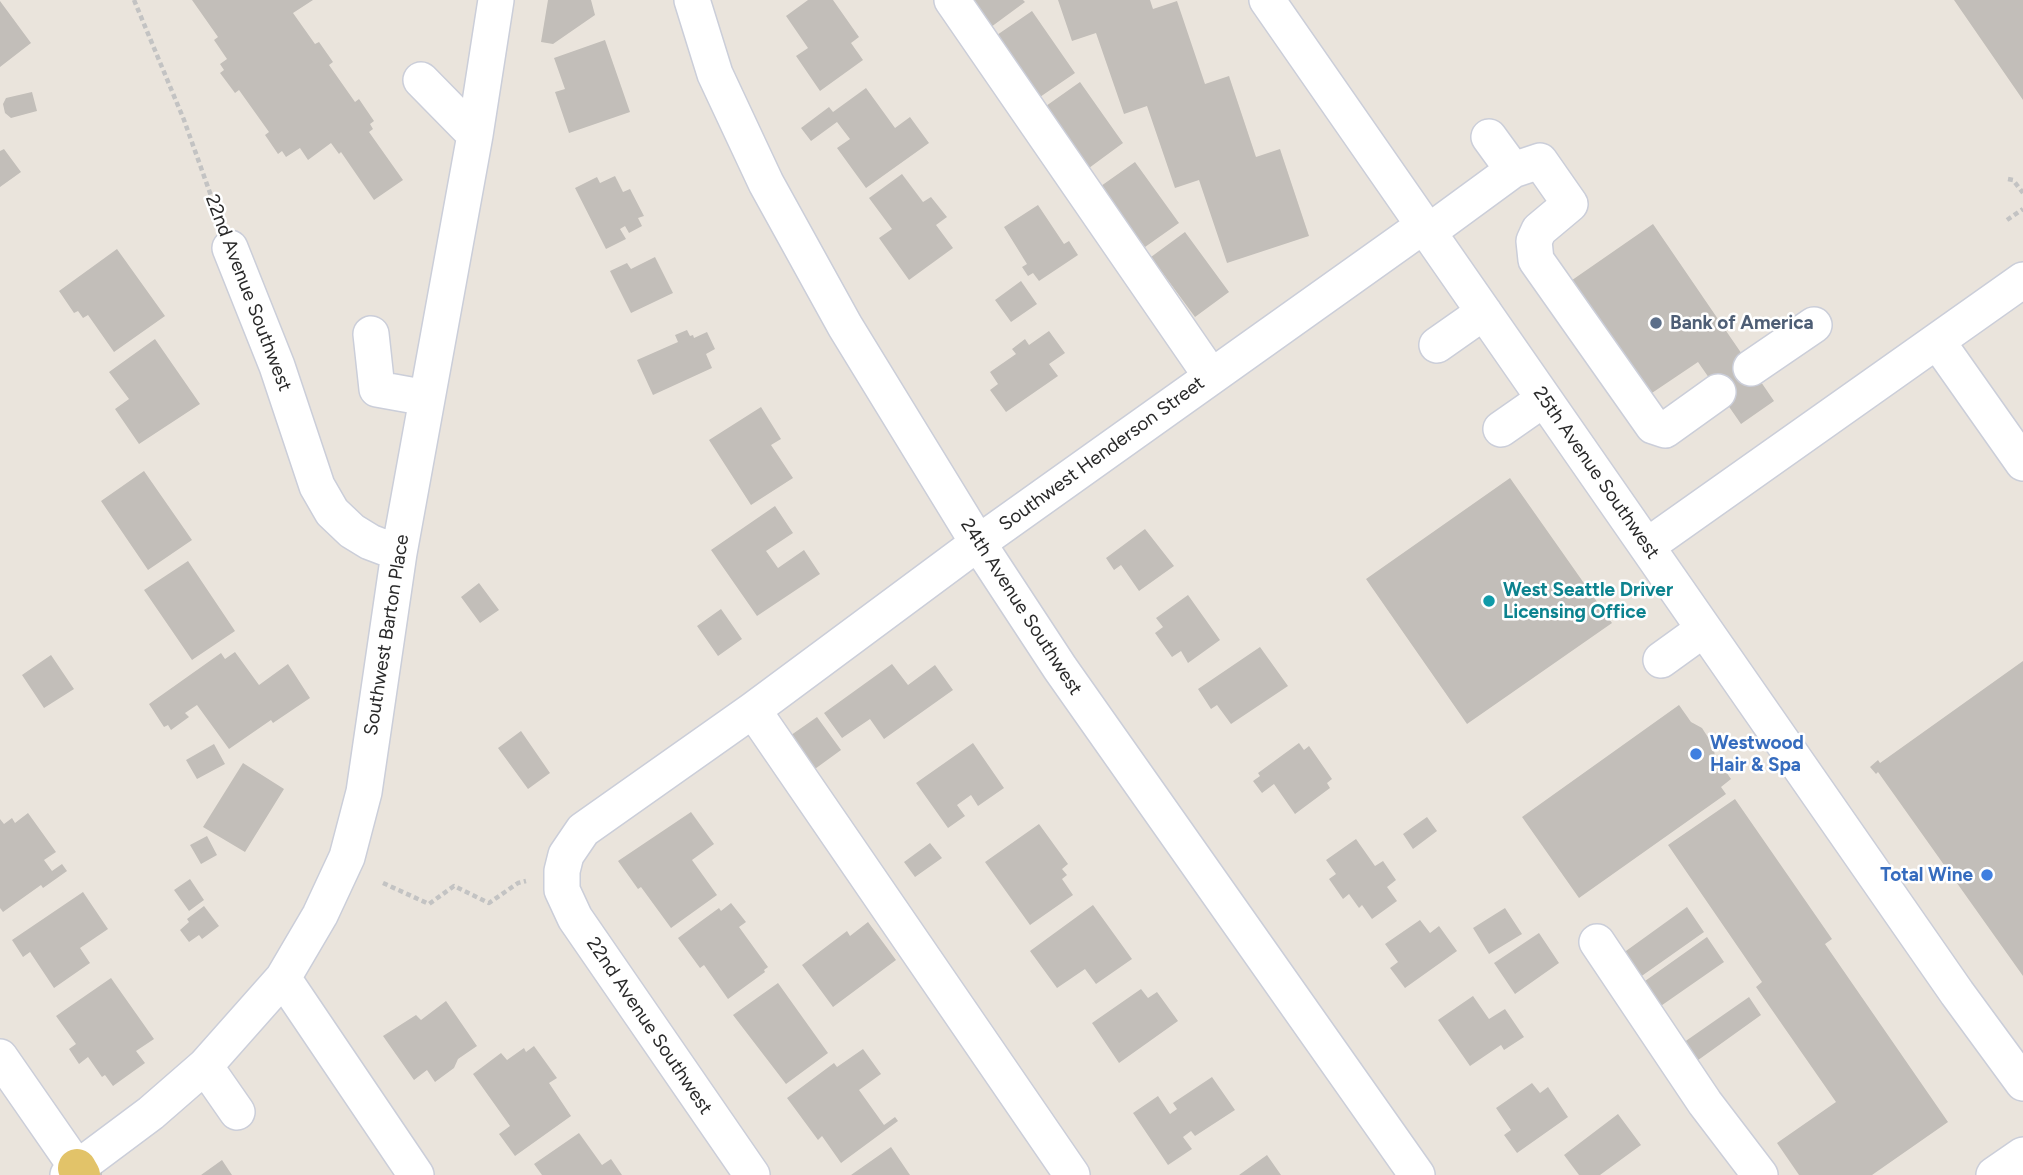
<!DOCTYPE html>
<style>
body{margin:0}
canvas{display:block;background:#eae4dc}
</style>
<canvas width="2023" height="1175"></canvas>
<script>
const context = document.querySelector('canvas').getContext('2d');
context.lineJoin = 'round';
function paint(path, color) { context.fillStyle = color; context.fill(path, 'evenodd'); }
const shape = rows => new Path2D(rows.map(r => 'M' + r).join(''));
function trace(path, color, width, dash) { context.strokeStyle = color; context.lineWidth = width; context.lineCap = dash ? 'butt' : 'round'; context.setLineDash(dash || []); context.stroke(path); }
function write(font, color, halo, rows, align = 'center') {
  context.font = font + ' Figtree,sans-serif'; context.lineWidth = 5; context.setLineDash([]); context.textBaseline = 'middle'; context.strokeStyle = halo; context.fillStyle = color; for (const [text, x, y, turn = 0] of rows) {
    context.save(); context.translate(x, y); context.rotate((+turn || 0) * Math.PI / 180); context.textAlign = isNaN(turn) ? turn : align; if (halo) context.strokeText(text, 0, 0); context.fillText(text, 0, 0); context.restore();
  }
}
paint(shape([
 [192,0,313,0,293,13,315,44,319,42,333,62,329,65,355,102,359,99,374,121,370,124,373,129,369,132,403,180,374,200,341,152,339,154,331,143,308,160,300,148,286,157,282,151,278,154,265,135,269,132,239,90,235,93,220,73,224,70,220,64,227,59,214,40,218,37],
 [548,0,591,0,595,15,553,44,541,42],
 [808,0,833,0,859,37,851,43,863,60,820,91,796,56,808,48,786,16],
 [972,0,1023,0,1025,2,991,27],
 [1058,0,1150,0,1153,9,1177,1,1205,84,1229,76,1256,157,1280,149,1309,236,1227,263,1199,180,1175,188,1147,106,1124,114,1096,33,1072,41],
 [1954,0,2023,0,2023,100],
 [0,1,31,43,0,67],
 [1032,11,1075,73,1040,97,997,35],
 [605,40,630,112,569,133,555,92,565,89,554,58],
 [1080,82,1123,143,1089,168,1046,106],
 [866,88,895,128,910,117,929,143,866,188,837,148,850,139,837,122,811,141,801,128,829,107,833,112],
 [32,92,37,111,11,118,5,113,3,104,6,98],
 [4,149,21,172,0,187,0,151],
 [1135,162,1179,223,1145,247,1101,186],
 [902,174,923,202,931,197,947,217,936,225,953,248,909,280,879,238,892,229,869,198],
 [615,176,623,192,630,189,644,216,638,218,642,226,629,233,625,226,620,229,626,239,606,249,575,188,597,177,600,183],
 [1038,205,1064,244,1069,241,1078,255,1039,281,1033,273,1028,276,1022,267,1027,264,1004,227],
 [1653,224,1774,401,1741,424,1698,362,1643,399,1565,285],
 [1185,232,1229,292,1195,317,1151,257],
 [117,249,165,316,114,352,88,315,83,318,78,311,74,313,59,291],
 [655,257,673,293,631,313,610,271,627,263,631,269],
 [1021,281,1037,304,1011,322,995,300],
 [687,330,690,336,693,335,694,338,707,332,715,349,706,354,712,368,653,395,637,360,678,342,675,335],
 [1049,331,1065,353,1049,364,1058,376,1006,412,990,390,998,384,990,372,1016,354,1012,349,1025,339,1029,345],
 [155,339,200,404,139,444,115,409,129,399,109,372],
 [761,407,781,439,771,445,793,478,751,505,709,440],
 [144,471,192,540,148,570,101,501],
 [1510,478,1612,623,1467,724,1366,579],
 [775,506,793,533,766,551,778,568,804,550,820,574,757,616,711,550],
 [1145,529,1174,566,1139,591,1121,565,1114,570,1106,558],
 [188,561,235,631,192,660,144,590],
 [479,583,499,610,480,623,461,597],
 [1188,595,1220,640,1188,663,1181,651,1172,657,1155,633,1163,627,1156,618],
 [721,609,742,639,718,656,697,626],
 [1260,647,1288,686,1231,724,1217,705,1211,709,1198,689],
 [235,652,259,685,288,664,310,698,273,723,271,720,229,749,197,705,185,713,189,717,171,730,168,725,164,727,149,704,221,653,225,659],
 [51,655,74,689,44,708,22,675],
 [2023,661,2023,976,1878,772,1876,774,1870,767,1878,760,1880,763],
 [892,664,908,685,935,665,953,690,884,739,870,719,842,738,824,713],
 [1679,705,1691,722,1702,728,1713,745,1715,756,1731,779,1721,787,1726,794,1579,898,1522,817],
 [817,717,841,750,808,774,784,740],
 [521,731,550,773,528,789,498,748],
 [973,743,1004,788,978,806,971,795,957,805,965,816,948,828,916,783],
 [1299,743,1304,750,1309,746,1332,779,1327,783,1330,788,1295,814,1274,784,1262,793,1253,781,1260,776,1258,773],
 [214,744,225,764,197,779,186,760],
 [243,763,284,789,245,852,203,827],
 [1735,799,1832,939,1825,944,1948,1122,1872,1175,1799,1175,1777,1143,1836,1102,1756,987,1762,982,1668,845],
 [691,812,714,844,692,860,717,895,671,928,641,887,638,889,618,861],
 [28,813,56,852,44,860,52,871,62,864,67,871,43,888,41,885,3,912,0,908,0,819,4,824,12,818,15,823],
 [1427,817,1437,831,1413,849,1403,834],
 [1039,824,1068,864,1062,869,1067,875,1062,879,1073,895,1030,925,985,862],
 [207,836,217,855,201,864,190,845],
 [1356,839,1375,866,1383,861,1396,880,1387,887,1397,901,1372,919,1362,905,1359,908,1349,894,1343,899,1329,879,1336,874,1326,860],
 [930,843,942,858,915,877,904,862],
 [190,879,204,900,189,911,174,890],
 [83,892,108,929,80,948,90,963,54,988,30,952,23,957,12,940],
 [731,903,746,922,739,927,768,967,764,970,765,972,728,999,704,965,700,968,678,938,719,908,721,911],
 [1093,905,1132,959,1096,984,1085,969,1057,988,1030,951],
 [204,906,219,926,202,939,199,935,189,942,180,930,189,922,187,919],
 [1687,907,1704,932,1636,980,1619,956],
 [1505,908,1522,934,1489,954,1473,928],
 [1420,920,1430,933,1439,926,1457,951,1405,988,1390,968,1398,962,1385,944],
 [868,922,896,960,833,1007,802,965,847,931,850,936],
 [1539,933,1559,963,1515,994,1494,963],
 [1707,937,1724,962,1655,1010,1638,986],
 [111,978,154,1039,136,1051,145,1063,113,1086,105,1075,102,1077,88,1057,79,1064,69,1049,76,1044,56,1016],
 [778,983,828,1053,786,1084,733,1015],
 [1141,989,1148,998,1157,992,1178,1021,1119,1063,1092,1023],
 [1473,996,1489,1019,1505,1009,1524,1037,1504,1050,1501,1045,1470,1066,1438,1020],
 [1749,997,1761,1015,1694,1063,1680,1045],
 [446,1001,477,1046,458,1059,454,1068,435,1082,427,1070,414,1080,383,1036,416,1015,421,1020],
 [534,1046,557,1078,549,1083,571,1116,515,1156,499,1134,510,1126,473,1074,501,1053,507,1060,524,1048,526,1052],
 [863,1049,881,1074,859,1090,884,1125,895,1117,898,1121,841,1163,822,1136,818,1140,787,1098,834,1063,837,1067],
 [1212,1077,1235,1110,1195,1136,1191,1131,1183,1137,1192,1149,1168,1165,1133,1113,1158,1096,1170,1114,1177,1109,1173,1103],
 [1532,1083,1540,1093,1548,1087,1568,1117,1517,1153,1504,1135,1511,1130,1496,1108],
 [1618,1114,1641,1145,1600,1175,1579,1175,1564,1155],
 [579,1133,602,1165,611,1159,622,1175,542,1175,534,1164],
 [891,1147,910,1175,851,1175],
 [1267,1155,1281,1175,1239,1175],
 [222,1160,232,1175,201,1175]
]), '#c2beb9');
const minor = shape([
 [692,0,715,74,766,183,845,326,978,543,1060,668,1417,1175],
 [952,0,1211,376],
 [1267,0,1957,993,2023,1083],
 [421,80,475,135],
 [1489,137,1513,170],
 [1427,233,1513,170,1540,161,1570,204,1539,230,1534,241,1536,260,1653,426,1665,430,1718,392],
 [230,248,277,366,317,486,332,512,352,531,370,542,399,553],
 [371,334,377,389,427,398],
 [1937,341,2023,463],
 [1437,345,1484,312],
 [1751,368,1814,325],
 [1501,429,1544,399],
 [1647,546,2023,280],
 [1661,660,1704,629],
 [753,710,1072,1175],
 [1597,942,1705,1103,1760,1175],
 [283,978,416,1175],
 [0,1057,77,1168],
 [205,1066,237,1112],
 [68,1175,151,1113,205,1066,283,978,320,915,347,857,364,792,399,553,475,135,496,0],
 [752,1175,575,918,562,890,562,871,566,855,583,830,753,710,978,543,1423,226],
 [1994,1175,2023,1155]
]);
const major = shape([
 [77,1168,81,1175]
]);
trace(minor, '#cbced9', 38);
trace(major, '#c3c3c3', 42);
trace(shape([
 [134,0,184,120,219,218],
 [2008,179,2013,180,2023,193],
 [2007,220,2023,209],
 [383,883,429,904,454,886,489,903,518,883,526,881]
]), '#c3c3c3', 4.5, [5, 3.5]);
trace(minor, '#fff', 35);
trace(major, '#e2c369', 38);
for (const [x, y, r, color] of [
 [1656,323,7,"#5c6f8a"],
 [1489,601,7,"#0f9aa8"],
 [1696,754,7,"#3f7fe0"],
 [1987,875,7,"#3f7fe0"]
]) { const dot = new Path2D(); dot.arc(x, y, r, 0, 2 * Math.PI); context.fillStyle = color; context.fill(dot); trace(dot, '#fff', 2.5); }
write('19px', '#292929', '#fff', [
 ["22nd Avenue Southwest",248,293,69],
 ["Southwest Henderson Street",1102,454,-36],
 ["25th Avenue Southwest",1596,473,55],
 ["24th Avenue Southwest",1021,607,57],
 ["Southwest Barton Place",387,635,-81],
 ["22nd Avenue Southwest",649,1026,56]
]);
write('bold 19px', '#4e5e75', '#fff', [
 ["Bank of America",1670,323]
], 'left');
write('bold 19px', '#0d838f', '#fff', [
 ["West Seattle Driver",1503,590],
 ["Licensing Office",1503,612]
], 'left');
write('bold 19px', '#366cbe', '#fff', [
 ["Westwood",1710,743],
 ["Hair & Spa",1710,765],
 ["Total Wine",1973,875,"right"]
], 'left');
</script>
